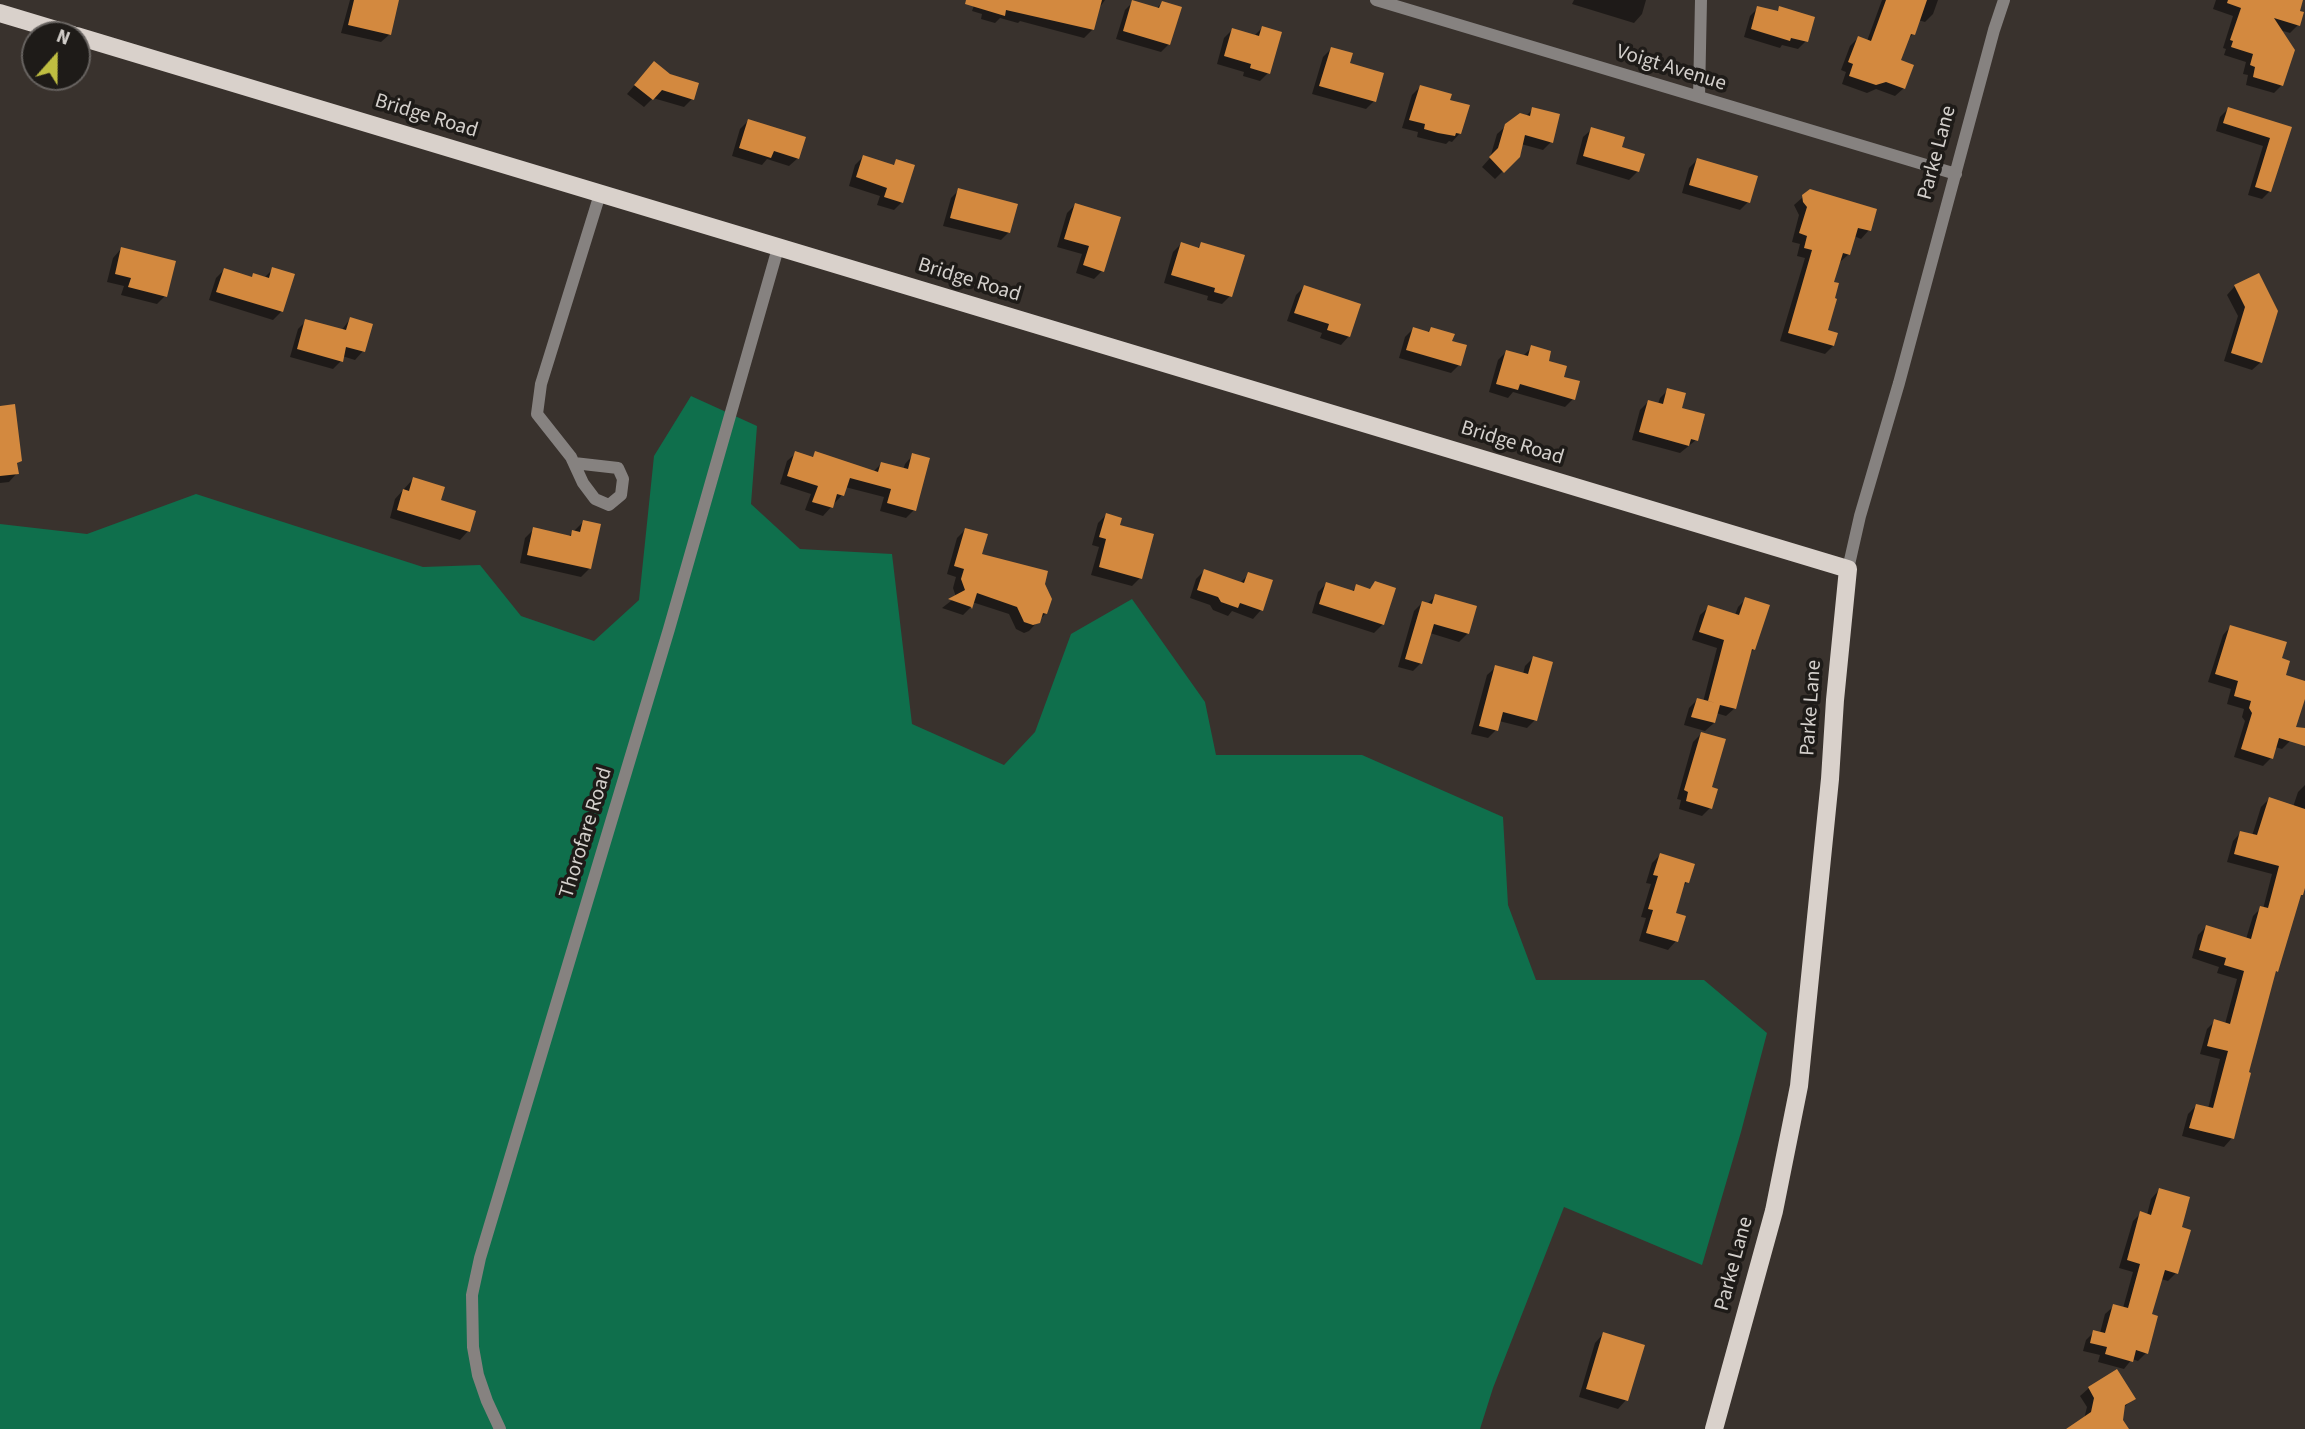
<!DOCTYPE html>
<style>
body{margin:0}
#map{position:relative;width:2305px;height:1429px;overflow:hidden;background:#39322d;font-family:"Source Sans 3",sans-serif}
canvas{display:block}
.north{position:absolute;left:21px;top:21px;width:70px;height:70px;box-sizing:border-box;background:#1e1b18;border:2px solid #676360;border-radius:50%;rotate:21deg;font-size:19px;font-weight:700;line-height:28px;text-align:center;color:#d4d0cc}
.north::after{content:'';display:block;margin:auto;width:24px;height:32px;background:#bfbe41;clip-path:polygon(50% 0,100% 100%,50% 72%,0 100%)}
</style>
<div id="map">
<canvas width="2305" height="1429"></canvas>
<div class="north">N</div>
</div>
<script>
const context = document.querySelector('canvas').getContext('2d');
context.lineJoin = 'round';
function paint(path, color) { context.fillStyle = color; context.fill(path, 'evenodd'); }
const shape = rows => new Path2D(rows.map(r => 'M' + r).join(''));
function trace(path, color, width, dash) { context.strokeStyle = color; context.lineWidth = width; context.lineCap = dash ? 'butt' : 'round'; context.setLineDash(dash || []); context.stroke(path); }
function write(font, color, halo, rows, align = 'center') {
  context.font = font + ' "Source Sans 3",sans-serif'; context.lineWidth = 7; context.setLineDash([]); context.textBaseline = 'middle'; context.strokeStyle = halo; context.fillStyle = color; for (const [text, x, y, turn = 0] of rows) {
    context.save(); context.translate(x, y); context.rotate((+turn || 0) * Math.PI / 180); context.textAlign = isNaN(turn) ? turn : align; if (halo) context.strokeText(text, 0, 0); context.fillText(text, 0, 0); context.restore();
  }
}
paint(shape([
 [691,396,757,426,751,504,800,549,892,554,912,724,1004,765,1035,732,1071,634,1132,599,1205,702,1216,755,1362,755,1503,817,1508,905,1536,980,1704,980,1767,1033,1741,1132,1702,1265,1564,1207,1493,1388,1480,1429,0,1429,0,524,87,534,196,494,423,567,480,565,521,616,594,641,639,600,654,456]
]), '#0f6f4c');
paint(shape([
 [350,0,385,0,390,34,381,42,341,33],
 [976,0,1105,0,1097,11,1093,29,1084,38,1020,21,1018,23,1000,18,995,23,981,19,982,14,972,11],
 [1574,0,1646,0,1642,14,1634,23,1572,4],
 [1882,0,1938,0,1933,14,1925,22,1918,20,1913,34,1906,41,1899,61,1904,88,1895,96,1876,89,1867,93,1842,84,1846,72,1841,70,1850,46,1858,38,1867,41],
 [2216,0,2301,0,2298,25,2290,33,2280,30,2282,85,2274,93,2246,85,2248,75,2243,74,2246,62,2224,55,2226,49,2223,48,2233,16,2213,9],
 [1133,2,1156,9,1162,3,1169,44,1161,52,1116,39,1125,10],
 [1758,8,1775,13,1780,8,1806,41,1798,49,1782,45,1780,48,1744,37,1750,16],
 [1262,28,1268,73,1260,81,1243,76,1244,72,1217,64,1224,38,1232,30,1254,36],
 [1331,49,1348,64,1374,101,1366,109,1312,94,1323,57],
 [646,72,692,99,684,107,653,98,644,107,627,94],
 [1420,87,1448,101,1460,133,1452,142,1449,141,1446,144,1429,140,1417,137,1418,132,1402,128,1412,95],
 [1533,109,1551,142,1543,150,1521,144,1518,156,1495,179,1482,167,1490,158,1497,134,1506,126,1526,116],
 [2228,109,2290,128,2270,191,2262,199,2248,195,2263,146,2216,131,2220,117],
 [748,121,798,158,789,166,767,159,762,165,732,156,740,129],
 [1592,129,1619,148,1638,171,1629,180,1576,164,1583,137],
 [863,157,892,166,897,161,902,202,894,210,877,205,880,196,849,186,855,165],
 [1697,160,1748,202,1740,210,1682,193,1689,168],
 [959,190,1009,232,1001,240,943,226,951,198],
 [1803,197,1869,230,1861,239,1854,236,1849,254,1840,262,1838,262,1832,283,1826,331,1833,346,1825,354,1780,341,1805,258,1797,256,1800,244,1792,242,1799,215,1794,205],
 [1075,205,1102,271,1094,279,1076,273,1082,254,1057,247,1067,213],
 [1181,244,1197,249,1201,244,1230,296,1222,304,1207,300,1208,296,1164,283,1173,252],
 [121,249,165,296,157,304,121,295,124,286,107,282,113,258],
 [273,269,292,275,281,312,273,320,209,300,216,278,224,270,251,278,254,275,265,277],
 [2258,275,2261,362,2252,370,2224,361,2238,316,2227,295,2235,286],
 [1304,287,1349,336,1341,345,1320,338,1322,333,1287,321,1296,295],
 [350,319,363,351,355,360,342,356,341,361,333,369,290,357,298,329,306,321,341,331],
 [1431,328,1450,342,1459,365,1451,373,1399,358,1405,337,1413,329,1427,333],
 [1532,347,1562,378,1573,399,1565,407,1513,392,1508,398,1489,392,1498,360,1506,352,1523,356],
 [1668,390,1696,440,1680,453,1632,440,1640,410,1648,402,1658,404,1660,398],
 [0,407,20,460,16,465,17,473,9,482,0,483],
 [796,453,811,458,816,453,873,472,881,464,903,470,905,464,913,455,914,510,906,518,880,511,884,497,845,487,842,495,823,516,805,510,811,494,780,484,787,461],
 [413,479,439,501,474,512,468,531,460,540,390,518,395,499],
 [1106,515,1118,526,1140,578,1132,586,1091,575,1099,547,1092,545,1098,523],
 [583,522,589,569,581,577,520,563,525,538,534,529,568,537],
 [965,530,980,555,1043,584,1046,613,1029,631,1024,633,1016,629,1009,614,972,602,970,608,963,615,942,608,956,597,953,588,956,577,947,574,957,538],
 [1204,571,1240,583,1249,574,1261,610,1253,619,1232,611,1228,616,1213,610,1210,605,1190,598,1196,579],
 [1326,584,1351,592,1357,586,1369,590,1394,589,1382,625,1374,633,1312,613,1318,592],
 [1436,596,1468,633,1459,642,1430,633,1421,663,1413,671,1398,667,1414,611,1422,603,1427,604],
 [1746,599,1754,649,1749,654,1735,708,1726,716,1716,713,1714,723,1705,731,1684,725,1689,708,1697,700,1703,702,1717,648,1692,640,1700,615,1709,607,1735,615,1738,607],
 [2231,626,2280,659,2283,676,2305,683,2305,693,2290,741,2282,749,2275,747,2271,758,2263,766,2234,757,2245,721,2242,717,2244,709,2227,704,2231,689,2208,682,2223,635],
 [1533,658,1535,720,1527,728,1499,721,1496,730,1488,738,1471,734,1487,675,1496,667,1523,674,1525,666],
 [1701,734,1710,808,1702,816,1679,809,1681,800,1677,799,1693,742],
 [2305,785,2305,881,2276,971,2273,974,2232,1138,2224,1147,2182,1136,2188,1114,2196,1106,2208,1109,2220,1059,2200,1054,2207,1029,2215,1021,2225,1024,2237,979,2217,973,2219,967,2192,958,2198,935,2206,927,2246,939,2253,916,2261,908,2263,909,2272,874,2227,862,2233,841,2241,832,2252,836,2261,807,2269,799,2293,807,2298,792],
 [1660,855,1687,882,1682,888,1674,914,1676,941,1668,950,1639,941,1646,918,1641,917,1651,884,1646,883,1652,863],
 [2159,1190,2180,1228,2176,1273,2168,1281,2161,1279,2150,1316,2146,1353,2138,1361,2132,1359,2124,1369,2098,1362,2100,1355,2083,1351,2086,1340,2094,1332,2100,1333,2105,1314,2114,1306,2123,1308,2133,1272,2119,1268,2133,1221,2141,1213,2147,1215,2151,1199],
 [1603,1334,1626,1400,1618,1409,1579,1397,1595,1343],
 [2116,1371,2133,1399,2123,1408,2121,1420,2127,1429,2072,1429,2084,1419,2087,1407,2080,1396,2089,1388]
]), '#0007');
paint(shape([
 [354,0,399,0,391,35,348,25],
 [966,0,1102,0,1094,30,1006,10,1005,16,965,4],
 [1132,0,1159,8,1162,1,1182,7,1170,45,1123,31],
 [1886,0,1927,0,1915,35,1911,34,1901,60,1914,65,1905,89,1886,82,1876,85,1849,76,1853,64,1848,62,1858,36,1871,41],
 [2228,0,2303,0,2300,11,2304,12,2300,26,2274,18,2295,50,2283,86,2253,77,2255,67,2250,65,2253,54,2231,47,2233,41,2230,40,2241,8,2227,3],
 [1757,6,1778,11,1779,6,1815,17,1808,42,1791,38,1790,41,1751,29],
 [1262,26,1282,32,1270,74,1250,68,1251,64,1224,56,1232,28,1259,36],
 [1331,47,1353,53,1350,63,1384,73,1376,102,1319,86],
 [654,61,670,74,699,83,694,100,662,90,653,100,634,85],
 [1420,85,1452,94,1450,100,1470,105,1461,134,1456,133,1455,136,1438,133,1424,129,1425,124,1409,120],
 [1532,107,1560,114,1553,143,1525,135,1520,157,1504,173,1489,157,1498,148,1505,124,1520,113,1530,116],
 [2228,107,2292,127,2271,192,2255,187,2270,138,2223,123],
 [748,119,806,137,799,159,774,151,771,158,739,148],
 [1591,127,1625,137,1622,147,1645,154,1639,172,1583,156],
 [863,155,894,165,896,159,915,165,903,203,884,197,887,188,856,177],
 [1697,158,1758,176,1750,203,1689,185],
 [958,188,1018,204,1010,233,950,218],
 [1810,189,1877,209,1871,231,1858,228,1850,255,1843,253,1834,282,1839,283,1835,298,1837,299,1828,330,1838,333,1834,346,1788,333,1812,250,1804,248,1807,236,1799,233,1807,207,1803,202,1802,195],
 [1075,203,1121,217,1104,272,1083,265,1089,246,1064,239],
 [1181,242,1199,248,1201,242,1245,255,1232,297,1214,292,1215,288,1171,275],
 [121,247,176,261,167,297,128,287,131,278,115,274],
 [272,267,295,274,283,312,216,292,224,268,252,277,253,273,269,278],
 [2259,273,2278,311,2262,363,2231,353,2245,307,2234,285],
 [1304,285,1361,304,1350,337,1327,330,1329,324,1294,313],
 [350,317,373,324,365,352,346,347,343,362,297,349,305,319,346,330],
 [1413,327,1429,332,1431,327,1455,334,1452,341,1467,345,1461,366,1406,350],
 [1531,345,1551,351,1549,361,1567,366,1564,377,1580,381,1575,400,1520,384,1518,390,1496,384,1506,350,1528,356],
 [1667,388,1686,393,1682,408,1705,414,1698,441,1691,439,1689,446,1639,432,1648,400,1663,404],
 [15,404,22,461,17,463,19,474,0,476,0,406],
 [795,451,813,457,815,451,878,472,881,462,908,469,912,453,930,458,916,511,887,503,891,489,850,478,844,496,837,494,833,508,812,502,818,486,787,476],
 [413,477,445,487,441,500,476,511,470,532,397,510,403,489,409,491],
 [1106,513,1122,518,1120,525,1154,534,1142,579,1099,567,1106,539,1099,537],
 [583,520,601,524,591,569,527,555,533,527,571,536,572,530,580,532],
 [965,528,988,534,982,554,1048,571,1045,584,1052,599,1047,614,1043,613,1040,623,1033,625,1024,622,1017,607,977,593,972,609,971,607,948,599,965,590,961,579,964,569,954,566],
 [1204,569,1244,583,1248,572,1273,580,1263,611,1240,603,1238,608,1221,602,1218,597,1197,590],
 [1375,581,1396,588,1384,625,1319,604,1326,582,1354,591,1356,584,1370,589],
 [1435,594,1477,606,1469,634,1434,624,1422,664,1405,659,1422,601,1432,604],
 [1745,597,1770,605,1755,650,1752,649,1736,709,1720,705,1715,723,1691,717,1697,698,1716,703,1708,701,1724,640,1699,632,1708,605,1739,615],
 [2230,625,2287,642,2282,658,2290,661,2286,675,2305,681,2305,699,2296,727,2305,728,2305,746,2279,738,2273,759,2241,749,2252,713,2249,708,2251,701,2234,696,2238,681,2215,674],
 [1533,656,1553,662,1537,721,1503,712,1498,731,1479,726,1495,665,1528,674],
 [1701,732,1726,739,1712,787,1718,789,1712,809,1686,801,1688,792,1684,790],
 [2269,797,2305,809,2305,888,2303,895,2301,895,2278,972,2276,971,2249,1072,2251,1073,2234,1139,2189,1128,2196,1104,2213,1108,2228,1051,2207,1046,2214,1019,2230,1024,2244,971,2224,965,2226,958,2199,950,2206,925,2251,939,2260,906,2268,908,2279,866,2234,854,2240,831,2257,835],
 [1660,853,1695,864,1689,883,1685,882,1676,913,1686,916,1678,942,1646,933,1653,910,1648,909,1658,876,1653,875],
 [2159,1188,2190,1197,2182,1227,2191,1230,2178,1274,2165,1270,2152,1314,2158,1316,2148,1354,2136,1350,2133,1362,2105,1354,2107,1347,2090,1343,2093,1330,2105,1333,2113,1304,2128,1308,2140,1264,2127,1260,2140,1211,2151,1215],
 [1603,1332,1645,1345,1628,1401,1586,1389],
 [2117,1369,2136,1399,2125,1405,2123,1420,2129,1429,2066,1429,2091,1412,2094,1398,2088,1387]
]), '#d3893f');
trace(shape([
 [1376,0,1956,174],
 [1699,97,1701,0],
 [574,463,618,468,623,479,621,495,609,505,595,499,583,483,571,457,537,414,541,384,600,194],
 [1848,569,1860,516,1899,383,1994,30,2004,0],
 [500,1429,487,1401,478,1375,473,1347,472,1295,480,1258,669,629,778,248]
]), '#868280', 12);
trace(shape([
 [0,13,73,35],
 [77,36,1848,569,1835,700,1830,779,1799,1086,1774,1211,1714,1429]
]), '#d9d1cb', 18);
write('21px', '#d4d0cc', '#1e1b18', [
 ["Voigt Avenue",1671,69,17],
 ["Bridge Road",426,117,17],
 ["Parke Lane",1938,153,-75],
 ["Bridge Road",969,281,17],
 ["Bridge Road",1512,444,17],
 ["Parke Lane",1812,708,-86],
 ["Thorofare Road",587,833,-73],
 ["Parke Lane",1735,1264,-75]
]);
</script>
